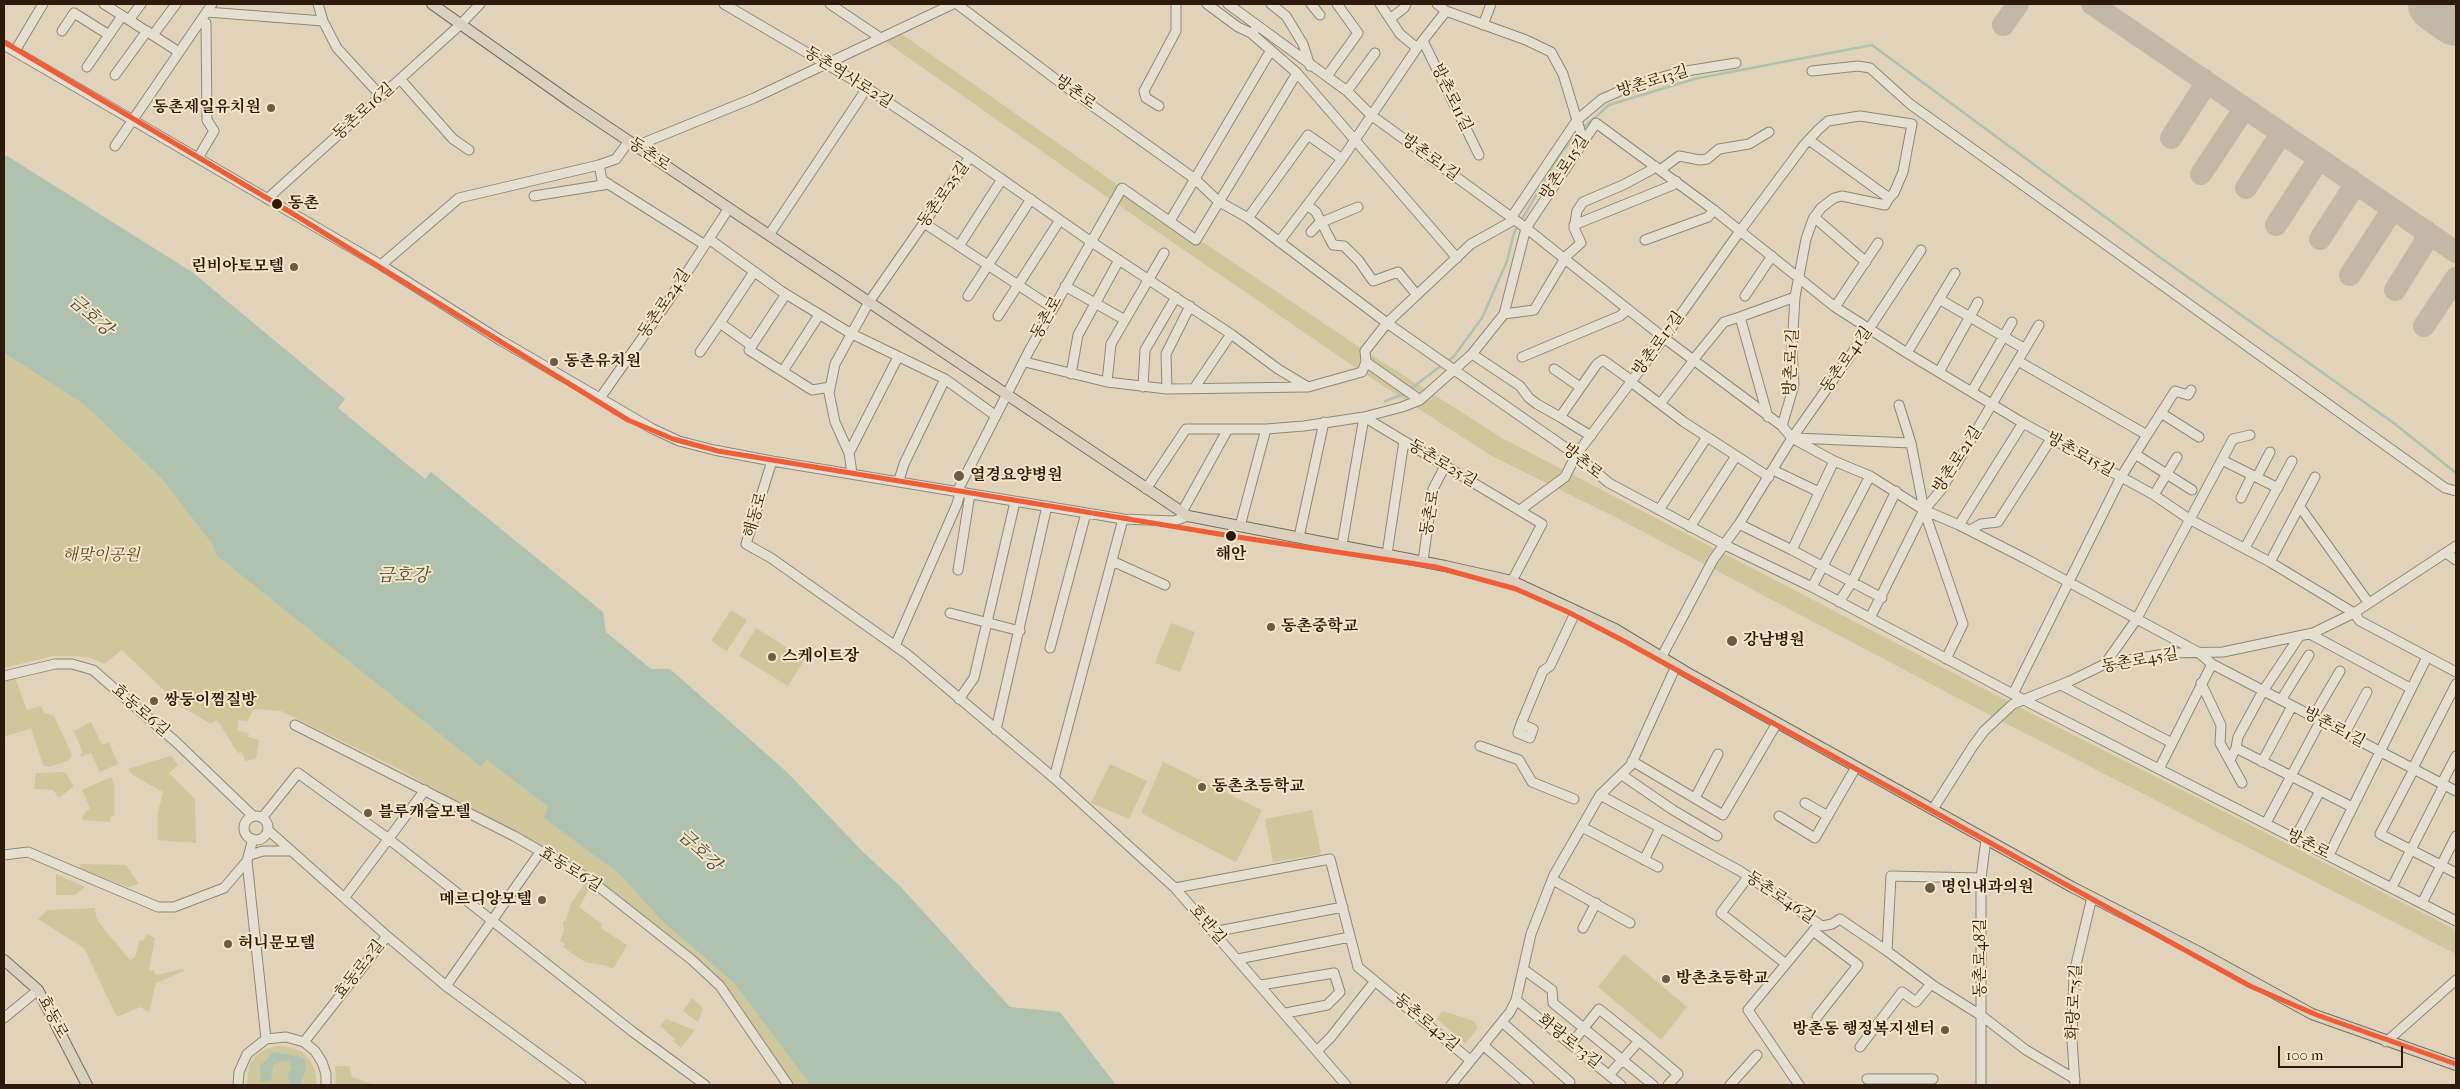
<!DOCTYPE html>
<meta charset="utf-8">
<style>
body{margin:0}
#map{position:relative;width:2460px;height:1089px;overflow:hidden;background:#e0d3b9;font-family:"IM FELL French Canon",serif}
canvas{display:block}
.frame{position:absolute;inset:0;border:5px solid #2c1b0c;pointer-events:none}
.scale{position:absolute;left:2278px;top:1046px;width:125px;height:22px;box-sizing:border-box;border:2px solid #2c1b0c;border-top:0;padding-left:6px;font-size:15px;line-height:18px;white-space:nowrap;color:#2c1b0c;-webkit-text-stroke:4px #f5e6c8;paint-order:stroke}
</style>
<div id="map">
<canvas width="2460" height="1089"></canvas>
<div class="frame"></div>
<div class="scale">100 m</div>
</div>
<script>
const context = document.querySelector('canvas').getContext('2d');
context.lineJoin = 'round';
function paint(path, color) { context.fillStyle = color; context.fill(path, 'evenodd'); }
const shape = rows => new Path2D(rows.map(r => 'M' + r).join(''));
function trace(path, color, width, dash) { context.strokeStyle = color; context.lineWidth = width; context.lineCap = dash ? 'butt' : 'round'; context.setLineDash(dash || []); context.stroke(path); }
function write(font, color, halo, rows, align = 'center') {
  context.font = font + ' "IM FELL French Canon","Noto Serif KR",serif'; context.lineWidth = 4; context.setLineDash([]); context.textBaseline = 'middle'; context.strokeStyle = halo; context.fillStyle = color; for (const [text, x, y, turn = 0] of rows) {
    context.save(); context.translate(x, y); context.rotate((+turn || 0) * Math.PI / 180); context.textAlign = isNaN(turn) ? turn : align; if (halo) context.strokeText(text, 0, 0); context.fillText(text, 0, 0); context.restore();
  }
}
paint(shape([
 [896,30,1122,188,1365,351,1502,438,2013,704,2456,930,2456,954,2005,723,1617,518,1490,455,1362,372,1114,202,879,37],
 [4,353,82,403,109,428,162,479,212,544,217,556,481,767,487,760,548,807,545,818,619,874,664,923,734,983,810,1085,788,1085,723,984,626,904,511,832,399,769,281,711,253,709,248,721,238,720,237,731,249,733,248,737,259,740,256,759,245,761,242,752,238,753,217,720,211,724,180,706,122,650,104,664,91,658,77,656,52,656,4,668],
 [731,610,747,620,727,651,711,641],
 [1171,623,1195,632,1180,672,1155,663],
 [756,628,805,659,788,686,739,656],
 [15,677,27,710,41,706,44,713,54,716,72,755,68,761,48,767,43,765,31,728,4,737,4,680],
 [91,722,102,745,109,742,118,764,100,772,91,753,80,757,82,751,74,731],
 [171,756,178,765,169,773,195,799,196,843,158,840,158,812,163,792,134,776,128,769],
 [1163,762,1262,810,1236,862,1141,813],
 [1110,764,1147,781,1129,819,1091,803],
 [65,772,74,786,59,798,53,790,34,789,36,773],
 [111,777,114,784,114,816,111,816,110,822,82,820,83,815,90,808,82,790],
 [1312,810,1321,854,1273,862,1265,819],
 [81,864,126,865,139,884,128,887,79,868],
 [56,874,85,887,75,895,56,895],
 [585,884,590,888,579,907,602,924,601,928,627,945,613,969,607,966,585,962,563,947,565,944,560,941,564,931,563,921,566,921,571,903],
 [95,908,96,917,103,928,130,960,135,957,140,940,143,941,147,934,155,938,149,971,154,970,156,975,183,969,184,971,156,983,149,1012,140,1007,117,1017,84,948,38,919,47,910],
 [1624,954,1687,1007,1661,1040,1598,987],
 [692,998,703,1008,698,1022,683,1011],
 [1442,1011,1474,1021,1478,1028,1465,1044,1437,1019],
 [666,1019,695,1030,681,1048,673,1041,675,1039,660,1026],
 [277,1046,289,1047,301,1051,309,1059,315,1070,317,1085,247,1085,249,1066,256,1056,266,1049],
 [335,1066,349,1066,352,1077,375,1085,336,1085]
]), '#cfc69b');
paint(shape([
 [4,154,192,272,345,399,338,408,425,479,431,472,603,612,606,632,651,669,670,669,787,772,862,851,900,886,1010,1007,1060,1012,1116,1085,810,1085,734,983,664,923,619,874,544,818,548,807,487,760,481,767,217,556,212,544,162,479,109,428,82,403,4,353],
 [272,1052,298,1056,305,1060,306,1069,300,1085,293,1085,289,1082,288,1074,292,1068,289,1062,284,1061,273,1065,271,1081,261,1082,260,1065,267,1060]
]), '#afc2af');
trace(shape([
 [1582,129,1609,105,1694,79,1872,45,2158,256,2395,424,2456,473],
 [1447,362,1454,356,1482,318,1507,261,1514,233,1560,154,1579,133],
 [1385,401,1404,394,1442,365]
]), '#afc2af', 2.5);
trace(shape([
 [2092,4,2456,252],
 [2003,25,2018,4],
 [2171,138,2202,90,2203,79],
 [2201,174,2240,115],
 [2246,188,2277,140,2277,130],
 [2276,225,2315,165],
 [2320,239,2351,191,2351,180],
 [2350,275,2389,215],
 [2395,290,2425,242,2426,231],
 [2424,326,2456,278]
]), '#c2b8a5', 22);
trace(shape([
 [2436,4,2456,18]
]), '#c2b8a5', 56);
const minor = shape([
 [104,4,179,52],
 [318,4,323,21],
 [724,4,867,88,970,157,1090,241,1231,334,1278,369,1308,387],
 [830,4,879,37],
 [957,4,1062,84,1195,179,1218,201,1248,218,1387,323,1576,455,1609,483,1723,544,1812,587,2024,700,2456,921],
 [1207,4,1238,27,1251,33,1254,31],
 [1228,4,1347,91,1371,115,1526,228,1664,338,1782,426,1792,438,1834,461,1870,476,1924,510,1959,525,2026,559,2198,652,2212,664,2456,791],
 [1271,4,1286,16,1303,44,1310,66],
 [1311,4,1320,15],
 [1380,4,1400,34,1417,48],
 [1437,4,1446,11],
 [207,12,323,21,337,48,381,96],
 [1391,18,1404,8,1406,4],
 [129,20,141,4],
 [1483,25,1491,4],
 [62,31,74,13,109,35],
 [1251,33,1297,73,1457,258],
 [153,35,176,4],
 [1423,41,1479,155],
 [4,45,381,265,500,340,651,428,679,441,714,450,772,461,1123,519,1174,521,1188,516],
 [15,51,43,4],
 [87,67,122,16],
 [1812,71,1858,66,1870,68,1910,104,2445,488,2456,491],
 [115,75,147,31],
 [1327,76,1358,33,1337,4],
 [400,79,453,139,469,150],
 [1347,91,1375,53],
 [1159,106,1146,98,1144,91,1176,31,1176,4],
 [115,146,212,4],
 [636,146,754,98,953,4],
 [198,158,214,131,207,120,206,23,201,20],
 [599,165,616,159,629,141],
 [1660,170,1679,156,1700,160,1707,159,1719,149,1749,144,1769,132],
 [534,196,609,184],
 [267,199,461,24,480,4],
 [1307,205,1316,212,1333,245,1344,246,1359,261,1373,281,1398,272,1417,295],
 [1814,217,1866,262],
 [1248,218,1308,135,1342,159],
 [1511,218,1577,120,1602,99,1631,86,1680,72,1736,63],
 [1170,221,1271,50],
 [1322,222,1358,207],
 [924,223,1053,308],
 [1574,225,1673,185,1676,181],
 [1311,232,1321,221],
 [769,235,867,88],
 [709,239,781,291,850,333,945,379,996,416],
 [1645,240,1708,217,1714,210],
 [1279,242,1342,159,1417,48,1446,11,1526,40,1551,52,1563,74,1583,140],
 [959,246,1002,179],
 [1563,259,1581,243,1574,228,1577,211,1583,202,1623,185,1651,170,1655,166],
 [381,265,459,198,599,165,602,180,705,245],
 [1065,286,1125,320],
 [786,294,749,350,812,390,830,387],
 [968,296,1031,199],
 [1745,296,1772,256],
 [1939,299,2025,349],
 [1835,307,1878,243],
 [1504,314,1534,310,1564,260],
 [998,316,1060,220],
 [752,346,720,323,754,272],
 [700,352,720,323],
 [1907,353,1955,273],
 [1472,354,1520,386,1529,398,1537,404,1560,417],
 [1522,357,1620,316,1628,309],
 [1693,360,1724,322,1740,317],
 [1025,362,1107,382,1167,389,1308,387,1362,372,1366,362,1365,351,1387,323,1471,244,1514,220],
 [1366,362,1420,400],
 [1554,369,1580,387],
 [783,371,819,315],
 [1939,372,1978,302],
 [1071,374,1078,335,1119,260],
 [1107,382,1111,344,1164,253],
 [1631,382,1684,422,1769,477],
 [1143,387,1145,350,1176,297],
 [1195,387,1231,334],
 [1167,389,1166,354,1190,306],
 [1972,391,2012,322],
 [600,398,669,300,729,208],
 [1660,404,1694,360],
 [1899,405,1911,443,1924,510,1963,624,1946,659],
 [2161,413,2199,437],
 [1768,417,1740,317,1795,297],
 [1782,426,1794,385,1792,348,1795,297,1806,239,1813,219,1821,208,1834,198,1842,196,1885,205,1889,198],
 [2147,435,2175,391,2188,395,2191,390],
 [1591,436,1560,417,1597,364,1603,360,1632,381],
 [1795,438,1911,443],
 [849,453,898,357],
 [2135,454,2192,490],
 [2222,460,2278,488],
 [772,461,746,544,771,558,908,655,1054,778,1175,888,1346,1085],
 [1773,470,1819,492],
 [852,473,849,453,835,422,829,393,835,364,869,302,970,157],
 [2257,477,2270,452],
 [899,480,904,464,945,379],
 [1146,489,1186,429,1266,429,1304,426,1364,417,1402,407,1420,400,1472,354,1504,314,1526,228,1596,123,1714,210,1740,231,1804,145,1818,130,1828,121,1860,116,1912,124,1903,172,1894,193,1889,198,1809,140],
 [957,492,1030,349,1122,188,1196,240,1297,73],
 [2154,495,2177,457],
 [2241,498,2252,475],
 [2300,507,2368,602],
 [1520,510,1565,477,1576,455,1664,338,1740,231,1835,307,1907,353,2023,423,2154,495,2189,519,2270,562,2354,613,2360,621,2456,672],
 [1659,510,1707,437],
 [1182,512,1228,429],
 [1739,524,1792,550,1882,598],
 [1959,525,2023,423],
 [1240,526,1266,429],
 [1690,527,1736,456],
 [1970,530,1981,524,1998,522,2051,439],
 [1299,537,1324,422],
 [1342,545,1364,417,1542,524,1512,581],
 [2245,548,2292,461],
 [1792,550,1834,461],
 [2446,553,2456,560],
 [1387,554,1404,441],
 [1112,561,1165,585],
 [1423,561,1433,489,1445,466],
 [2270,562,2315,477],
 [958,570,970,494],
 [1812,587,1870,476],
 [1839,602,1852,582,1896,491],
 [950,613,1020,631],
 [1870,618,1924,510,1941,490,2039,325],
 [2310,634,2410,688],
 [895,646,957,504,960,493],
 [1050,648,1086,513],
 [1661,658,1713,560,1739,524,1792,438,1869,329,1921,250],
 [2105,664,2136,620,2233,439,2250,435],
 [4,676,55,664,72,664,93,670,176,742,253,816],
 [2201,683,2221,725,2220,743,2242,783],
 [2061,685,2172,743],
 [2013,694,2121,477,2147,435,2018,361],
 [959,699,974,678,1015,502],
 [2281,700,2309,655],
 [2313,717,2340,671],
 [1521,724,1518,733,1530,738,1533,729,1521,724,1543,671,1550,666,1576,611],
 [295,725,514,836,589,879,692,960,720,986,788,1085],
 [996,730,1047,506],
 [2345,733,2367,692],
 [1480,746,1519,760,1532,782,1574,799],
 [2236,748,2238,737,2263,691,2299,637],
 [2230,760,2236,748,2352,807],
 [1632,761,1723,815,1777,723],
 [2262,762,2292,706],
 [2413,768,2456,684],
 [2159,769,2212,664],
 [2414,769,2380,834,2456,873],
 [1622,775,1673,810,1717,836],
 [1054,778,1123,519],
 [2442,783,2456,756],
 [1600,795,1740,871,1822,926,1832,924,1840,919,1887,951,1934,986,1982,1016,2026,1050,2075,1079],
 [1695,798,1718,754],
 [1805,803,1828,816],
 [1933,809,1973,746,1984,731,2013,704,2070,681,2105,664,2170,653,2223,652,2313,633,2354,613,2456,546],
 '244 828a12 12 0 1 1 24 0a12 12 0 1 1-24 0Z',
 [1779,816,1815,838,1856,767],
 [262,818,298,773,390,840,633,1032,705,1085],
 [2266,823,2321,720],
 [1582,827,1658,867],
 [268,830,387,936],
 [2295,838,2320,791],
 [4,855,28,852,158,907,174,907,224,888,247,861,253,839],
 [250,855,263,851,290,851],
 [2329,855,2427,657],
 [1644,860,1660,828],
 [247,861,266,1039],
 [1748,877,1721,913,1786,964],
 [1553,880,1630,923],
 [2392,887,2444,785],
 [1175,888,1330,859,1358,967,1470,1060],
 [345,897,425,790],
 [2422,903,2456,836],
 [1583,928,1596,903],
 [1813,931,1858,965,1817,1017],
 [1213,932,1343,907],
 [1887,951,1891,876,1981,878],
 [1238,959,1350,937],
 [1523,969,1552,990,1553,1003,1653,1085],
 [1261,985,1334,973,1340,992,1327,1005,1286,1013],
 [446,986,541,851],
 [1516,1000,1621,1085],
 [4,1018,38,990],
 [1502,1022,1570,1082],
 [304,1042,387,936,446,986,581,1085],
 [2386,1042,2456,980],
 [1571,1044,1599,1009,1639,1041],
 [1483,1045,1529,1085],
 [1860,1047,1902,992,1916,1002,1931,984],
 [1318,1050,1331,1037,1375,981],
 [1609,1075,1639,1041,1678,1074,1668,1085],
 [1867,1079,1933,1079],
 [238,1085,239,1072,247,1054,266,1039,286,1037,304,1042,315,1051,322,1062,326,1074,326,1085],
 [1451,1085,1510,1012,1516,1000,1531,934,1554,875,1600,795,1631,765,1676,666],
 [1730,1085,1757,1055],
 [1799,1085,1748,1010,1819,924],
 [1981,1085,1981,878,1986,839],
 [2075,1085,2072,1040,2074,973,2092,897]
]);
const major = shape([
 [432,4,572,103,1188,516,1445,566,1512,581,1615,629,1686,672,2072,887,2199,952,2312,1014,2456,1065],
 [4,960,38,990,87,1085]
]);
trace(minor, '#918777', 11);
trace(major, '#786e5f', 12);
trace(minor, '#e5dfd2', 9);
trace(major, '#d9d0be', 10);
trace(shape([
 [4,42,277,204,628,420,673,439,718,451,1231,536,1436,567,1516,589,1568,612,1624,641,2250,986,2317,1015,2456,1064]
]), '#ef5e37', 5);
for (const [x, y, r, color] of [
 [271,108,5,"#6b5b49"],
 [277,204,6,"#2c1b0c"],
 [294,267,5,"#6b5b49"],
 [554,362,5,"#6b5b49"],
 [959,476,6,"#6b5b49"],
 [1231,536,6,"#2c1b0c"],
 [1271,627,5,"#6b5b49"],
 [1732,641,6,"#6b5b49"],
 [772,657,5,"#6b5b49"],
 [154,701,5,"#6b5b49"],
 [1202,787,5,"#6b5b49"],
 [368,813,5,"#6b5b49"],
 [1930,888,6,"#6b5b49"],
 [542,900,5,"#6b5b49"],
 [228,944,5,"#6b5b49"],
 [1666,979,5,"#6b5b49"],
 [1945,1030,5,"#6b5b49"]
]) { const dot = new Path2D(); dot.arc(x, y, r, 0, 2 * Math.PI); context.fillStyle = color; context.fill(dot); trace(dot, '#f5e6c8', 2); }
write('16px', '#2c1b0c', '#f5e6c8', [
 ["동촌역사로2길",848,78,32],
 ["방촌로13길",1653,82,-17],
 ["방촌로",1075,93,36],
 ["방촌로11길",1451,98,64],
 ["동촌로16길",364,112,-42],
 ["동촌로",649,155,34],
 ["방촌로1길",1430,158,36],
 ["방촌로15길",1565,168,-56],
 ["동촌로25길",944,195,-55],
 ["동촌로24길",665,304,-56],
 ["동촌로",1047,318,-61],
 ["방촌로17길",1659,344,-54],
 ["동촌로41길",1847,360,-55],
 ["방촌로1길",1792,362,-87],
 ["방촌로15길",2080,455,29],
 ["방촌로21길",1958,460,-57],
 ["방촌로",1582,462,39],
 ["동촌로25길",1442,464,31],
 ["동촌로",1431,513,-80],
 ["해동로",756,515,-74],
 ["동촌로45길",2140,661,-10],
 ["효동로6길",140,711,41],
 ["방촌로1길",2334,728,28],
 ["방촌로",2308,845,27],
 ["효동로6길",570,870,32],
 ["동촌로46길",1780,898,34],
 ["호반길",1207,925,49],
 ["동촌로48길",1981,958,-90],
 ["효동로2길",360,970,-52],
 ["화랑로75길",2075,1002,-87],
 ["효동로",52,1017,62],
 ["동촌로42길",1426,1023,40],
 ["화랑로73길",1569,1042,39]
]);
write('bold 16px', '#2c1b0c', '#f5e6c8', [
 ["동촌제일유치원",261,108,"right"],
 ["린비아토모텔",284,267,"right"],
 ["동촌유치원",564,362],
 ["열경요양병원",970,476],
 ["동촌중학교",1281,627],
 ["강남병원",1743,641],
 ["스케이트장",782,657],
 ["쌍둥이찜질방",164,701],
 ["동촌초등학교",1212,787],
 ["블루캐슬모텔",378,813],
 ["명인내과의원",1941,888],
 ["메르디앙모텔",532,900,"right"],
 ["허니문모텔",238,944],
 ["방촌초등학교",1676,979],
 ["방촌동 행정복지센터",1935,1030,"right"]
], 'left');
write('bold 16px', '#2c1b0c', '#f5e6c8', [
 ["동촌",288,204],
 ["해안",1231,555,"center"]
], 'left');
write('italic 16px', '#594b30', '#f5e6c8', [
 ["해맞이공원",101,556]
]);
write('italic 18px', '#4d4b3c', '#f5e6c8', [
 ["금호강",90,316,41],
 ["금호강",403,577],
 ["금호강",699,851,43]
]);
</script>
